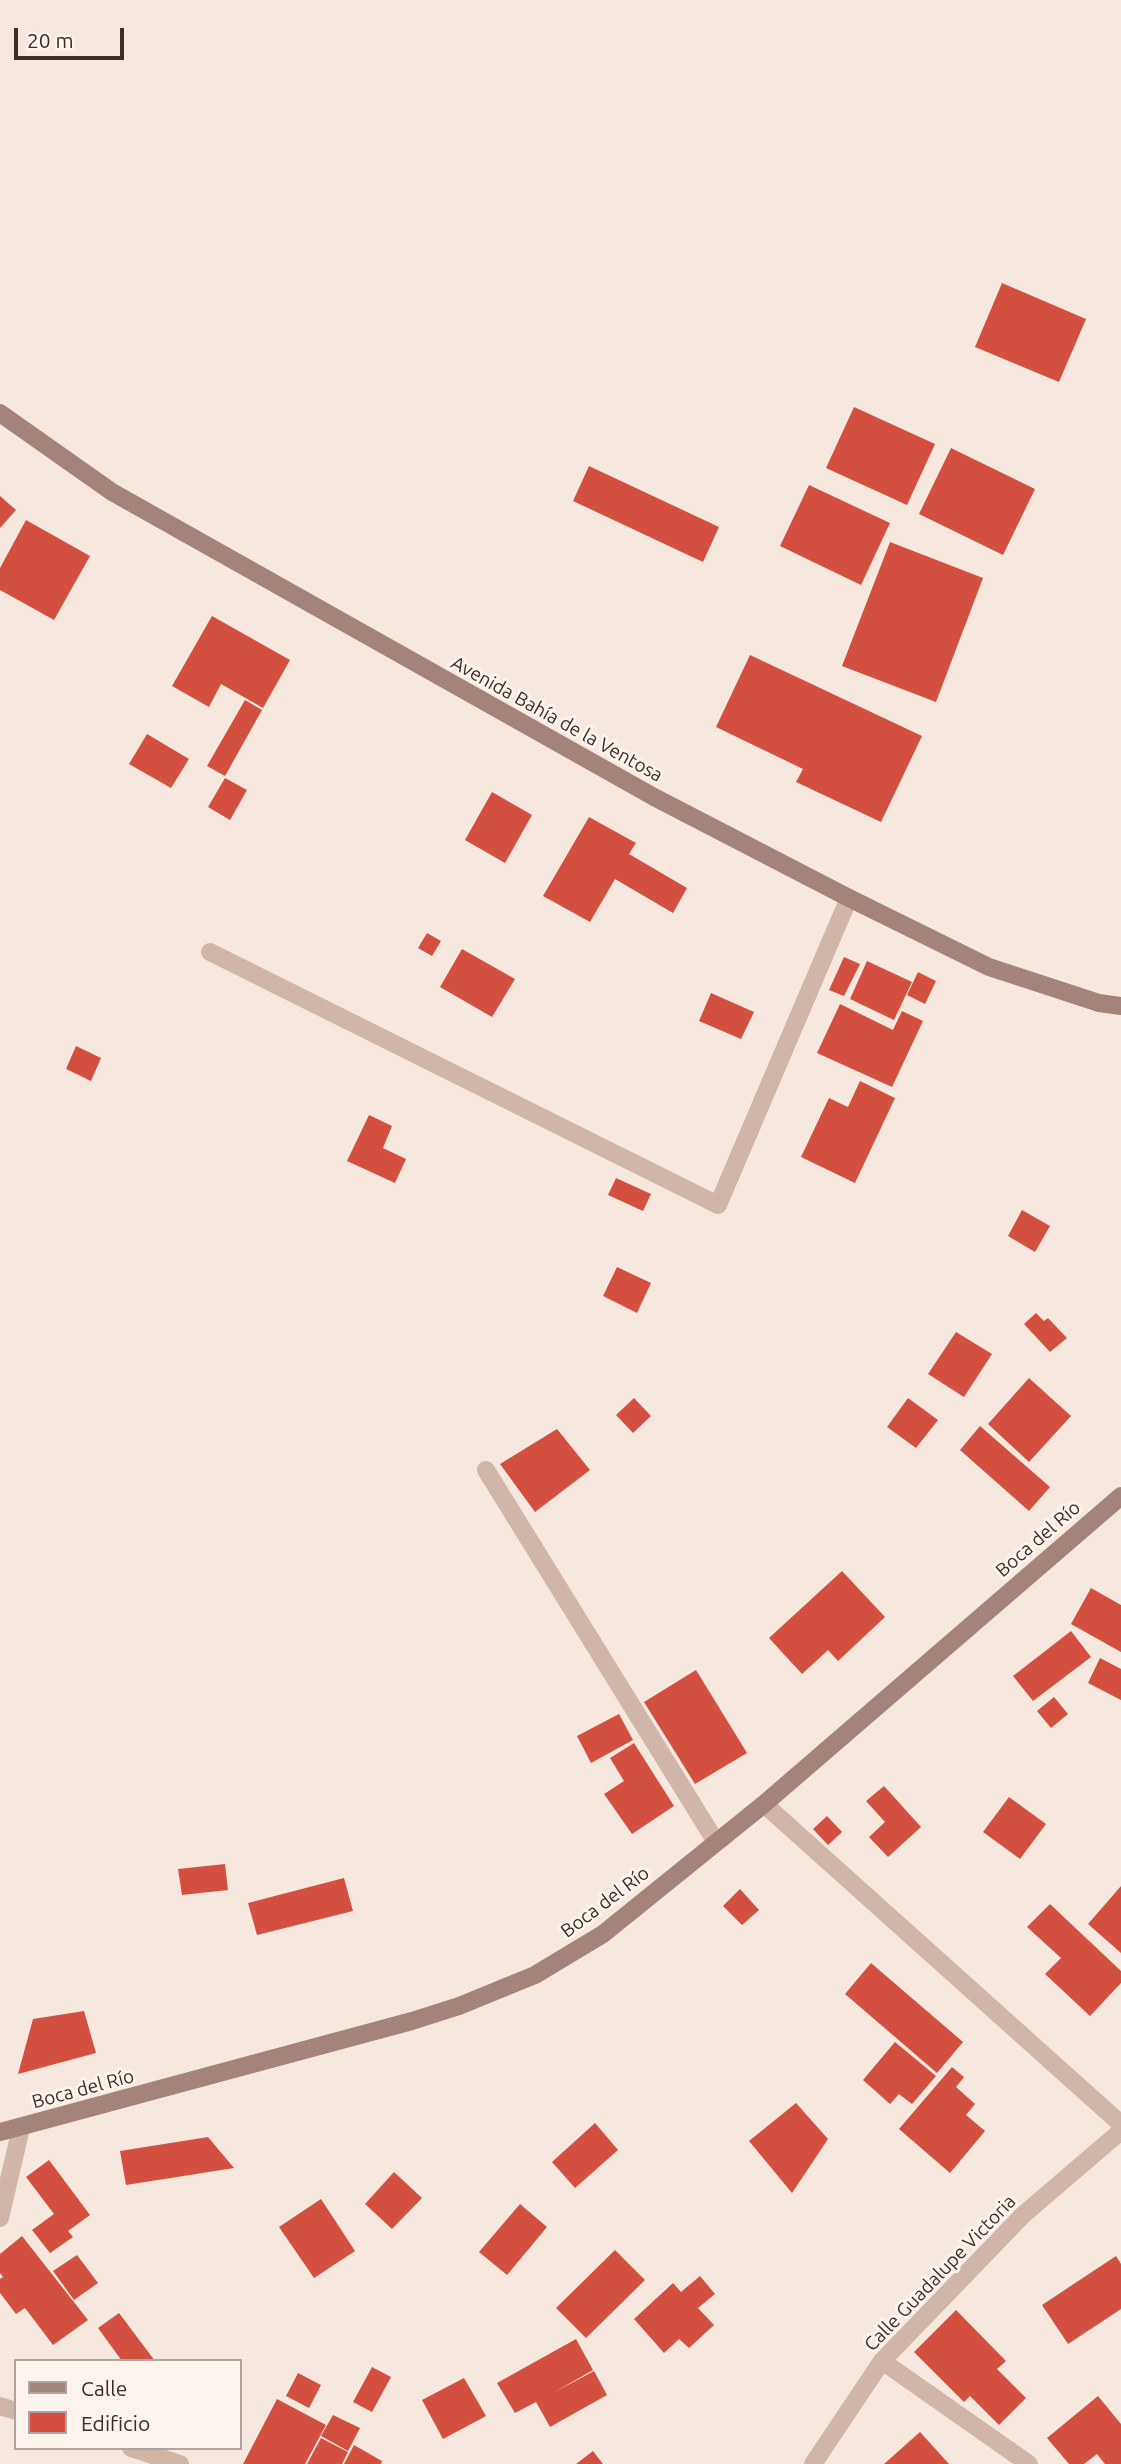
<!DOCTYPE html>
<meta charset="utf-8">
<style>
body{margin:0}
#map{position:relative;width:1121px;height:2464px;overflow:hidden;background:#f6e8df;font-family:Ubuntu,sans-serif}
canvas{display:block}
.legend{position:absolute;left:14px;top:2359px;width:228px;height:91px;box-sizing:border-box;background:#fcf3ed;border:2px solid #afa49f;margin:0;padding:9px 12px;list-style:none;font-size:21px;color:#3c2d2a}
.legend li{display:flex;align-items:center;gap:14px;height:35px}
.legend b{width:35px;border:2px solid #afa49f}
.scale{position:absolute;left:14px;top:28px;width:110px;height:32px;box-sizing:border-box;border:4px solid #3c2d2a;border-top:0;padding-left:9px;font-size:21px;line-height:24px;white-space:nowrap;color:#3c2d2a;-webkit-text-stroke:5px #fcf3ed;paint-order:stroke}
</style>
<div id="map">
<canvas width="1121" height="2464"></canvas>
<ul class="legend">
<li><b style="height:9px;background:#a4837a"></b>Calle</li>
<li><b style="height:19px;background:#d35040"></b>Edificio</li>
</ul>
<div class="scale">20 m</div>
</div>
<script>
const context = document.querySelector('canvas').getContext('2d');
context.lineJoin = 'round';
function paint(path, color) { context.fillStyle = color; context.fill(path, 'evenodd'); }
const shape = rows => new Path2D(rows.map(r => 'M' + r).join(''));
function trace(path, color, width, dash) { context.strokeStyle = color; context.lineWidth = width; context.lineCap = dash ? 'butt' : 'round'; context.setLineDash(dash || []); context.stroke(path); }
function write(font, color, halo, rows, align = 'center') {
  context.font = font + ' Ubuntu,sans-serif'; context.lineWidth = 6; context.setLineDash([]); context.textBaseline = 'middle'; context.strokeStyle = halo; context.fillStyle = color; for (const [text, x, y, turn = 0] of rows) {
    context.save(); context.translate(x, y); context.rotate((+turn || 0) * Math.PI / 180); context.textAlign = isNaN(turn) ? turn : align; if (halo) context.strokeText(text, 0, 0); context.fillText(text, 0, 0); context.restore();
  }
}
paint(shape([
 [1002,283,1086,319,1059,382,975,347],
 [854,407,935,444,907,505,826,468],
 [951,448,1035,489,1003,555,919,514],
 [589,466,719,527,703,562,573,501],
 [809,485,890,523,861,585,780,546],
 [0,496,16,510,0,528],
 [26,520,90,556,54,620,0,590,0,568],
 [890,542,983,578,936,702,842,666],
 [212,616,290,660,263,708,221,684,209,707,172,686],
 [750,655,922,736,881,822,796,782,803,769,716,727],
 [245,700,262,710,225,776,207,766],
 [147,734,189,759,171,788,129,764],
 [225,778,247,790,230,820,208,807],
 [492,792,532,815,505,863,465,840],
 [589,817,636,843,629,854,687,888,673,913,615,879,590,922,543,896],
 [427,933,441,941,432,956,418,948],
 [462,949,515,979,492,1017,440,987],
 [844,957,860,964,844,996,829,990],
 [867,961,912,982,894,1020,850,999],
 [918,972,936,981,925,1004,907,995],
 [711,993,754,1012,741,1039,699,1021],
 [840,1004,893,1030,902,1011,923,1021,892,1087,817,1053],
 [76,1046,101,1058,91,1081,66,1069],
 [860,1081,895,1098,855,1183,801,1157,829,1098,848,1107],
 [369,1115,392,1126,383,1148,406,1159,395,1183,347,1161],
 [616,1178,651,1194,643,1211,608,1195],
 [1022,1210,1050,1226,1035,1252,1008,1236],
 [617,1267,651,1283,637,1313,603,1296],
 [1036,1313,1044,1321,1048,1318,1067,1338,1050,1352,1024,1324],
 [956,1332,992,1354,964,1397,928,1374],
 [1029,1378,1071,1416,1029,1462,988,1424],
 [634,1398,651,1416,633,1433,616,1415],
 [908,1398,938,1420,916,1448,887,1427],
 [980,1426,1050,1487,1029,1511,960,1450],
 [557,1429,590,1470,535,1512,500,1464],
 [842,1571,885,1617,838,1661,828,1650,802,1674,769,1638],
 [1091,1588,1121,1605,1121,1652,1071,1624],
 [1071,1631,1091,1657,1033,1701,1013,1676],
 [1100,1658,1121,1669,1121,1700,1088,1683],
 [696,1670,747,1753,695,1784,644,1702],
 [1054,1697,1068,1714,1051,1728,1037,1711],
 [619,1714,633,1740,591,1763,577,1736],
 [634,1743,674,1806,632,1834,604,1794,624,1781,610,1758],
 [884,1786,921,1827,888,1857,869,1837,885,1822,866,1801],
 [1009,1797,1046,1824,1020,1859,983,1832],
 [827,1816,842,1832,828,1845,813,1829],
 [225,1864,228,1890,182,1895,178,1869],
 [344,1878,353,1911,257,1935,248,1903],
 [1121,1886,1121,1953,1088,1924],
 [740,1889,759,1910,742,1925,723,1906],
 [1050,1904,1121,1971,1121,1983,1090,2016,1045,1974,1061,1958,1027,1927],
 [871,1963,963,2042,937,2073,845,1994],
 [84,2011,96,2053,18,2074,33,2019],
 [895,2042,936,2076,912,2104,899,2094,890,2104,863,2080],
 [952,2067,964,2077,956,2087,975,2104,966,2115,985,2131,950,2173,899,2129],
 [796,2103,828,2139,792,2193,749,2141],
 [595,2123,618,2150,575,2188,552,2162],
 [208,2137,234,2168,126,2185,120,2151],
 [49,2160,90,2215,68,2231,73,2237,50,2253,32,2230,54,2214,26,2177],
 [394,2172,422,2198,392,2229,365,2204],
 [321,2199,355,2251,314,2278,279,2227],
 [520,2204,547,2227,507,2275,479,2252],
 [22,2236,88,2320,53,2345,25,2308,16,2314,0,2293,0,2279,3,2277,0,2273,0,2254],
 [615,2250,645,2280,586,2338,556,2308],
 [77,2255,98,2283,74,2300,53,2271],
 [1116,2256,1121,2264,1121,2309,1068,2344,1042,2305],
 [700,2276,715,2294,698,2308,714,2325,689,2348,679,2339,664,2353,634,2319,673,2283,681,2292],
 [956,2310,1006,2361,997,2369,1026,2398,999,2425,970,2396,964,2402,914,2352],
 [119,2313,155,2361,122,2361,98,2328],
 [576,2339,593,2370,553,2393,594,2371,607,2395,550,2427,536,2402,515,2413,497,2383],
 [372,2367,391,2377,372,2412,353,2402],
 [298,2373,321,2385,309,2408,286,2396],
 [464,2378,486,2416,443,2439,422,2400],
 [1098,2396,1121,2424,1121,2464,1105,2464,1097,2454,1084,2464,1069,2464,1047,2438],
 [277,2399,326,2425,305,2464,243,2464],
 [333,2415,360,2428,348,2451,321,2436],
 [920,2432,949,2464,884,2464],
 [321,2438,348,2452,342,2464,307,2464],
 [354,2445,382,2461,381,2464,344,2464],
 [593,2451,603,2464,576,2464]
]), '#d35040');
trace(shape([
 [210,952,718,1205,849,898],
 [486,1470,716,1842],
 [764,1804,1121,2124],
 [0,2218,21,2128],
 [882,2361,1029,2464],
 [0,2406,16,2411],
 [131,2448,180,2464],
 [813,2464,882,2361,1023,2215,1121,2131]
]), '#d0b5a9', 18);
trace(shape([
 [0,413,112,492,654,797,849,898,989,967,1099,1003,1121,1006],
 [0,2132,412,2021,459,2006,535,1975,603,1934,764,1804,1121,1496]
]), '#a4837a', 18);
write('19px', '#3c2d2a', '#fcf3ed', [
 ["Avenida Bahía de la Ventosa",557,719,29],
 ["Boca del Río",1038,1539,-41],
 ["Boca del Río",605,1902,-37],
 ["Boca del Río",83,2089,-15],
 ["Calle Guadalupe Victoria",940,2273,-46]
]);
</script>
